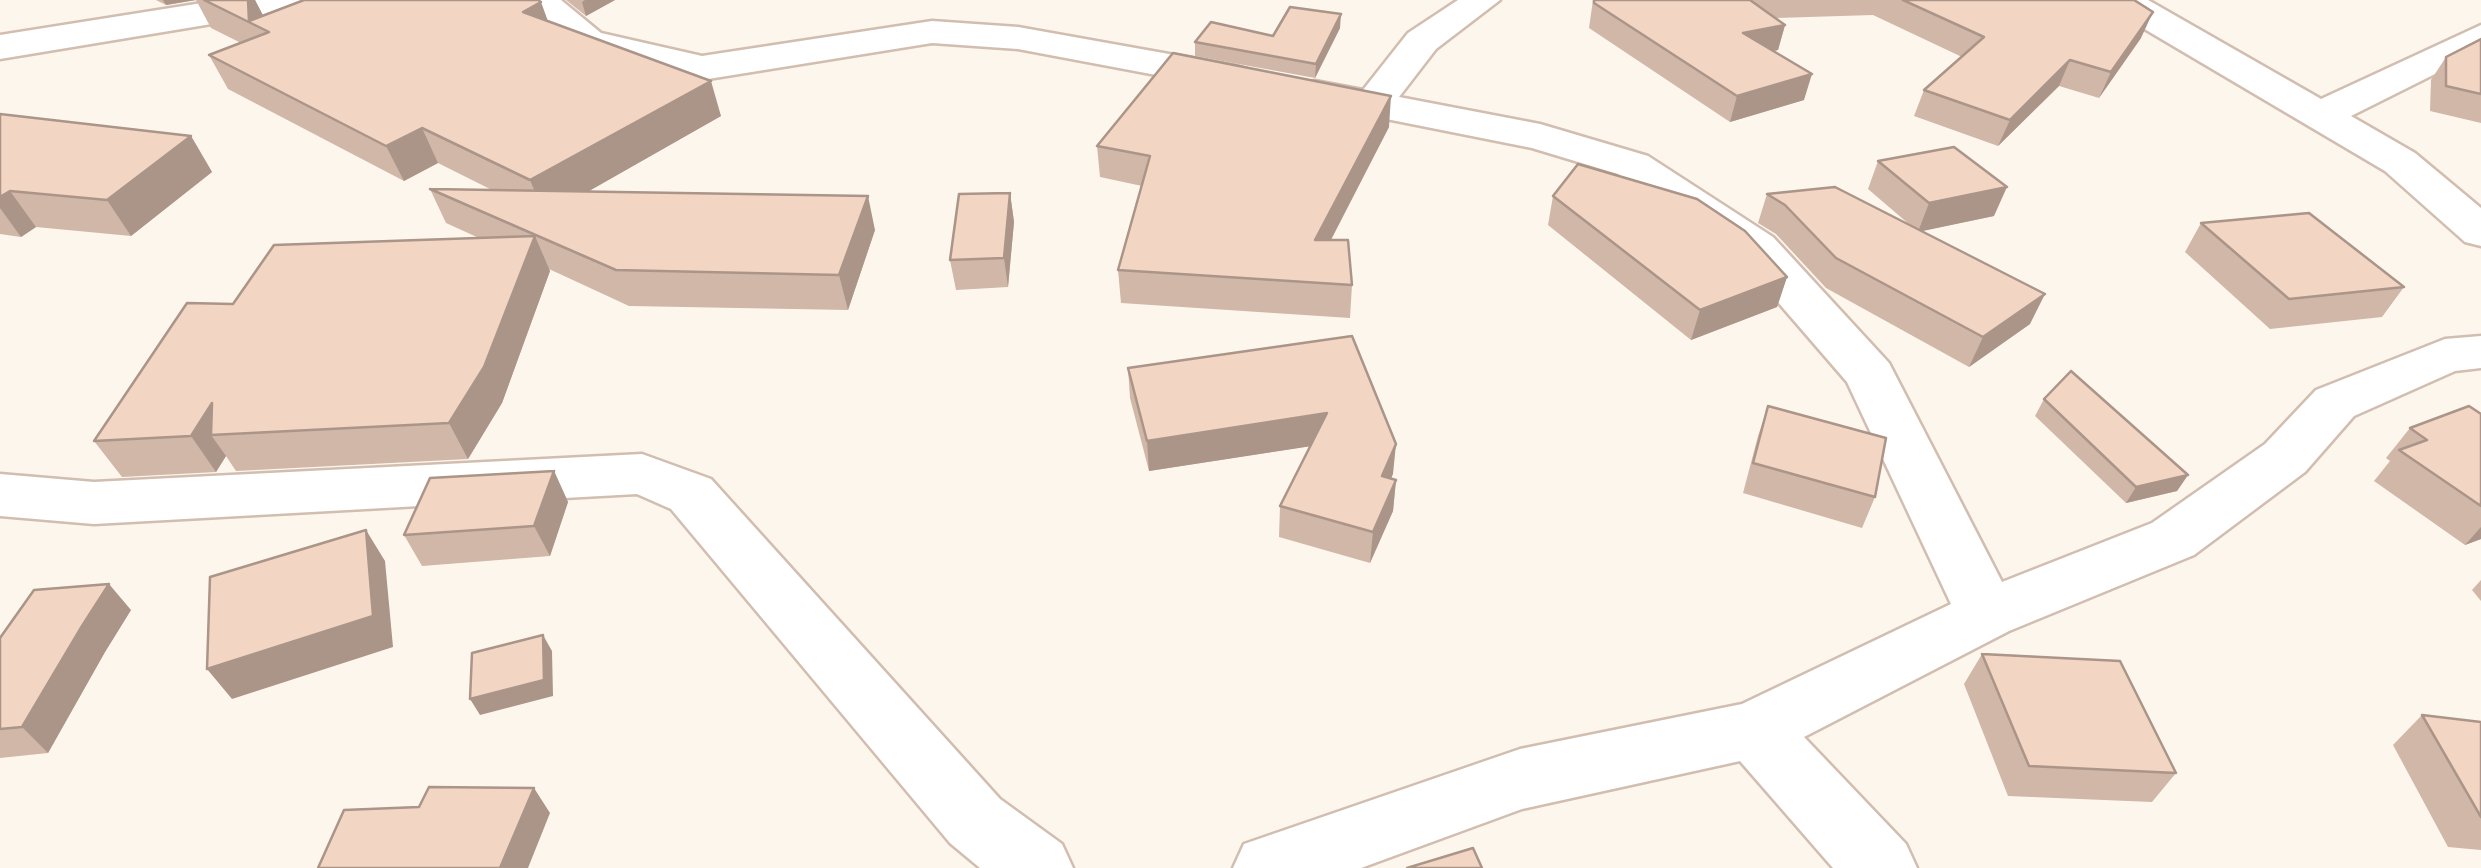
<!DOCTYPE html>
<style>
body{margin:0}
canvas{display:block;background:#fdf6ec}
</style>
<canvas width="2481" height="868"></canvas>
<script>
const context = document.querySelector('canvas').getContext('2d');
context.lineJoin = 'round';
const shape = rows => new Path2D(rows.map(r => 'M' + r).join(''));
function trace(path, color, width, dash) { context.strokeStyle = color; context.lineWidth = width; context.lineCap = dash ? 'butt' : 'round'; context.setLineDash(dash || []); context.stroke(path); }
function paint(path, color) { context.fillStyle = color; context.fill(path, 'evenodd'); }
const minor = shape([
 [221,0,308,0,303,8,290,11,0,59,0,35,221,0],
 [521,0,561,0,601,33,702,56,932,21,1018,27,1236,66,1250,70,1256,78,1250,86,1236,90,1018,49,932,43,702,80,574,50,521,0],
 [1458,0,1500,0,1436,49,1399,97,1540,124,1648,156,1773,237,1889,363,2002,582,2152,523,2265,444,2316,390,2445,339,2481,336,2481,368,2455,371,2354,416,2305,472,2194,555,2009,631,1804,737,1906,844,1917,868,1833,868,1740,761,1522,809,1361,868,1233,868,1244,844,1520,749,1742,704,1951,604,1847,382,1739,257,1618,174,1532,148,1301,102,1295,93,1301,84,1315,81,1363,90,1408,33,1458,0],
 [2104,0,2148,0,2321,99,2481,25,2481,51,2351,116,2415,153,2481,208,2481,246,2465,242,2385,171,2109,8,2104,0],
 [642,454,711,479,1000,799,1062,844,1073,868,980,868,950,843,671,509,637,494,94,524,0,516,0,474,94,482,642,454]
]);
trace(minor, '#d1beb0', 5);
paint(minor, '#fff');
paint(shape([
 [156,0,255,0,263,16,547,21,721,116,589,191,875,230,848,310,629,306,549,269,550,271,502,403,468,459,236,471,226,456,216,472,122,477,94,441,233,304,479,238,446,223,430,189,492,190,438,163,404,181,228,89,209,55,241,43,211,28,196,0,166,5],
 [566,0,615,0,586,16],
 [1593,0,2134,0,2141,38,2099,98,2059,86,1998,146,1914,116,1924,90,1962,57,1873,15,1776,18,1785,25,1778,50,1774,51,1804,100,1730,122,1589,28],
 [1340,28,1315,78,1195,56,1195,42,1273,36],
 [2481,39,2481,123,2430,111,2431,80,2446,57],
 [0,114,191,136,212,172,131,236,36,227,21,237,0,234],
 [1389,127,1330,240,1352,285,1350,318,1121,303,1118,270,1142,186,1100,177,1097,146],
 [1878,161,1994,216,1921,231,2030,324,1969,367,1826,288,1776,234,1758,223,1767,194,1910,225,1868,189],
 [1010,193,1014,222,1008,287,956,290,950,260],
 [1553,196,1787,277,1777,307,1691,340,1548,225],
 [2201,223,2404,287,2382,317,2270,329,2185,252],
 [1128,368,1396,444,1391,479,1396,480,1393,511,1370,563,1279,537,1280,506,1310,446,1149,471,1130,398],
 [2044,399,2188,475,2177,491,2126,503,2035,416],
 [1768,406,1875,497,1862,528,1743,493,1758,436],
 [2481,414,2481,539,2465,545,2374,481,2390,461,2386,458,2410,428],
 [554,471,568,502,550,556,422,566,404,535],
 [2481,580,2481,601,2472,590],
 [131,610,105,652,48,753,0,758,0,638],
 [1982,654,2176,773,2152,802,2008,796,1964,684],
 [2422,715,2481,722,2481,850,2448,847,2393,745]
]), '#d1b7a8');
paint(shape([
 [163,0,196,0,166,5],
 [248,0,255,0,265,19,250,23],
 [585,0,615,0,586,16,582,2],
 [541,2,553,35,523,12],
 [2153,12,2141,38,2099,98,2111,72],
 [1341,14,1340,28,1315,78,1316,64],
 [1785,25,1778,50,1737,58,1743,33],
 [2070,60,2059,86,1998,146,2010,120],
 [1812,74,1804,100,1730,122,1737,96],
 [711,81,721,116,545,216,530,180],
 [1391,96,1389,127,1314,273,1315,240],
 [422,128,438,163,404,181,386,146],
 [191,136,212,172,131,236,107,200],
 [2007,187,1994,216,1918,232,1929,203],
 [10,191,36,227,21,237,0,208,0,197],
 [1010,193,1014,222,1008,287,1004,258],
 [868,196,875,230,848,310,839,275],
 [535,236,550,271,502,403,468,459,449,423],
 [1787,277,1777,307,1691,340,1700,310],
 [2045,294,2030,324,1969,367,1983,337],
 [212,403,211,435,226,456,216,472,191,436],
 [1327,413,1325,444,1149,471,1147,441],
 [1396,444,1393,474,1379,507,1382,476],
 [554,471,568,502,550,556,534,526],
 [2188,475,2177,491,2126,503,2136,487],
 [1396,480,1393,511,1370,563,1373,532],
 [2481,527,2481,539,2465,545],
 [366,530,385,561,393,647,232,699,207,669],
 [109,584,131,610,105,652,48,753,22,727,82,626],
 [543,635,552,651,553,696,480,715,470,699],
 [534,788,550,813,528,868,500,868]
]), '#aa9588');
const building = shape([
 [204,0,248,0,249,21,304,0,538,0,541,2,523,12,711,81,530,180,422,128,386,146,209,55,269,32,204,0],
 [1594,0,1750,0,1785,25,1743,33,1812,74,1737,96,1594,3,1594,0],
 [1903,0,2134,0,2153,12,2111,72,2070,60,2010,120,1924,90,1984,37,1903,0],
 [1290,7,1341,14,1316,64,1195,42,1211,22,1273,36,1290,7],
 [2481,39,2481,94,2446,86,2446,57,2481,39],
 [1173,53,1391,96,1315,240,1348,240,1352,285,1118,270,1150,156,1097,146,1173,53],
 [0,114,191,136,107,200,10,191,0,197,0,114],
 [1954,147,2007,187,1929,203,1878,161,1954,147],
 [1578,164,1697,199,1745,231,1787,277,1700,310,1553,196,1578,164],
 [1835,187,2045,294,1983,337,1836,258,1785,205,1767,194,1835,187],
 [430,189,868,196,839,275,616,270,430,189],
 [1010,193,1004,258,950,260,959,194,1010,193],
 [2309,213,2404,287,2289,299,2201,223,2309,213],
 [535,236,484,367,449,423,211,435,212,403,191,436,94,441,187,303,233,304,274,245,535,236],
 [1352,336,1396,444,1382,476,1396,480,1373,532,1280,506,1327,413,1147,441,1128,368,1352,336],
 [2071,371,2188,475,2136,487,2044,399,2071,371],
 [1768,406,1886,438,1875,497,1753,463,1768,406],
 [2469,406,2481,414,2481,506,2399,450,2427,440,2410,428,2469,406],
 [554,471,534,526,404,535,430,478,554,471],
 [366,530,373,616,207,669,210,577,366,530],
 [109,584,82,626,22,727,0,729,0,638,34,590,109,584],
 [543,635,544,680,470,699,472,653,543,635],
 [1982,654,2120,661,2176,773,2029,766,1982,654],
 [2422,715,2481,722,2481,817,2422,715],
 [429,787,534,788,500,868,318,868,344,810,419,807,429,787],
 [1473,848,1482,868,1407,868,1473,848]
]);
paint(building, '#f3d5c3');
trace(building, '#aa9588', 2.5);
</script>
